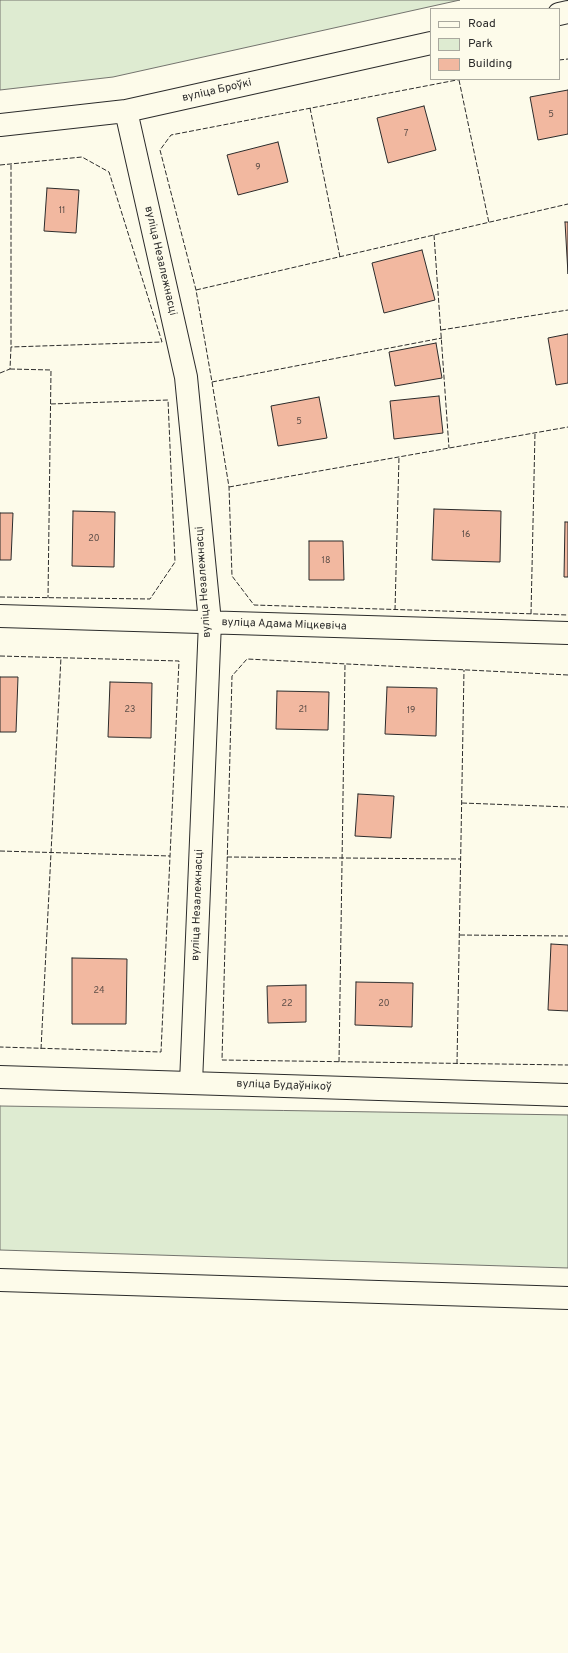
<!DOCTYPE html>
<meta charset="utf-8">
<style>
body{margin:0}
#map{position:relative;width:568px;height:1653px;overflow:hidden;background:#fdfbea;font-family:Overpass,sans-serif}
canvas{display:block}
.legend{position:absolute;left:430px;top:8px;width:130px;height:72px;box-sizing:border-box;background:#fdfbea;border:1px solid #a9a89e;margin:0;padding:5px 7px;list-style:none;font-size:12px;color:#2b2b2b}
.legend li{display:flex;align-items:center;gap:8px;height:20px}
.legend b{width:20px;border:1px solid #a9a89e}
</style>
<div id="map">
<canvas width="568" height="1653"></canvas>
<ul class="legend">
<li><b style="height:5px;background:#fdfbea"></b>Road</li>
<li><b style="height:11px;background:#deebd1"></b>Park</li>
<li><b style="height:11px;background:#f2b8a0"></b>Building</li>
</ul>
</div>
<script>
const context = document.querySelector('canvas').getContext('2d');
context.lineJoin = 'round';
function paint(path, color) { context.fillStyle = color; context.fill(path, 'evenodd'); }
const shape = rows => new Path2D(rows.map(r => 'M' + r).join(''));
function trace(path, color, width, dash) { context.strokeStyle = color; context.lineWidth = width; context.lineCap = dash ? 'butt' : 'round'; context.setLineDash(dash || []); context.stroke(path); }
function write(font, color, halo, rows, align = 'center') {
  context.font = font + ' Overpass,sans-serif'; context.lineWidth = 3; context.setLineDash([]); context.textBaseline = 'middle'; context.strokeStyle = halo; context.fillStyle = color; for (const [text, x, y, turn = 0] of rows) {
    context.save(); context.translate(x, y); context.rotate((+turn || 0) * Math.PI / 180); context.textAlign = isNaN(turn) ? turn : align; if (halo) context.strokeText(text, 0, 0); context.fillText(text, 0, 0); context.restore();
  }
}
const green = shape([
 [0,0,460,0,113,77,0,90,0,0],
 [0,1106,568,1115,568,1268,0,1250,0,1106]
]);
paint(green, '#deebd1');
trace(green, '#74746e', 1);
const building = shape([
 [568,90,568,134,538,140,530,97,568,90],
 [424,106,436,150,388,163,377,118,424,106],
 [278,142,288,182,238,195,227,155,278,142],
 [47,188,79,190,76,233,44,231,47,188],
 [565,222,568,222,568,274,565,222],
 [422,250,435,300,384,313,372,263,422,250],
 [568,334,568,383,556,385,548,338,568,334],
 [436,343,442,378,395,386,389,352,436,343],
 [439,396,443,433,394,439,390,401,439,396],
 [319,397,327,438,278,446,271,406,319,397],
 [434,509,501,511,500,562,432,560,434,509],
 [73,511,115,512,114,567,72,566,73,511],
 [0,513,13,513,11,560,0,560,0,513],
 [565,522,568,522,568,577,564,577,565,522],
 [309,541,343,541,344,580,309,580,309,541],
 [0,677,18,677,16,732,0,732,0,677],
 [110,682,152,683,151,738,108,737,110,682],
 [387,687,437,688,436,736,385,734,387,687],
 [277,691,329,692,328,730,276,729,277,691],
 [358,794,394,796,391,838,355,836,358,794],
 [551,944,568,945,568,1011,548,1010,551,944],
 [72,958,127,959,126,1024,72,1024,72,958],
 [356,982,413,983,412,1027,355,1025,356,982],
 [306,985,306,1022,268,1023,267,986,306,985]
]);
paint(building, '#f2b8a0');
trace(building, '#2b2b2b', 1);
const minor = shape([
 [559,14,568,12],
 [126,111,186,377,210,622,191,1083],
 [0,125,126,111,431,43],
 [0,616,568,633],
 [0,1077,568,1095]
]);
const tertiary = shape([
 [0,1280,568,1298]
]);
trace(minor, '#2b2b2b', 24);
trace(tertiary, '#2b2b2b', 24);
trace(minor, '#fdfbea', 22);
trace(tertiary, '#fdfbea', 22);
trace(shape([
 [559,60,568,59],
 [462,79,171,135,160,150,196,290,212,382,229,487,232,576,254,605,568,615],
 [459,80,489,223],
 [310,108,340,257],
 [0,165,82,157,109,172,162,342,11,347],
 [434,235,449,448],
 [196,290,568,204],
 [441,330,568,310],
 [10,369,51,370,48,598],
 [0,373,10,369,11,347,11,164],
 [212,382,442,338],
 [229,487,568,427],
 [0,597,150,599,175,562,168,400,50,404],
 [395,610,399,457],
 [531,614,535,433],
 [0,656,179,661,161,1052,0,1047],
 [568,675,247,659,232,676,222,1060,568,1065],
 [462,803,568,807],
 [0,851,170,856],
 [227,857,461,859],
 [460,935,568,936],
 [41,1049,61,657],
 [339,1062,345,664],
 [457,1064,464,670]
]), '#2b2b2b', 1, [5, 2]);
write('9px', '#5d4e48', null, [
 ["5",551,115],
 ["7",406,134],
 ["9",258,168],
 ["11",62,211],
 ["5",299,422],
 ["16",466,535],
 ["20",94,539],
 ["18",326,561],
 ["23",130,710],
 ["21",303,710],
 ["19",411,711],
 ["24",99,991],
 ["22",287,1004],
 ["20",384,1004]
]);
write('11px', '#2b2b2b', '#fdfbea', [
 ["вуліца Броўкі",217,91,-13],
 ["вуліца Незалежнасці",160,261,77],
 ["вуліца Незалежнасці",204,582,-94],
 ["вуліца Адама Міцкевіча",284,625,2],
 ["вуліца Незалежнасці",198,905,-88],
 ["вуліца Будаўнікоў",284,1086,2]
]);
</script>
